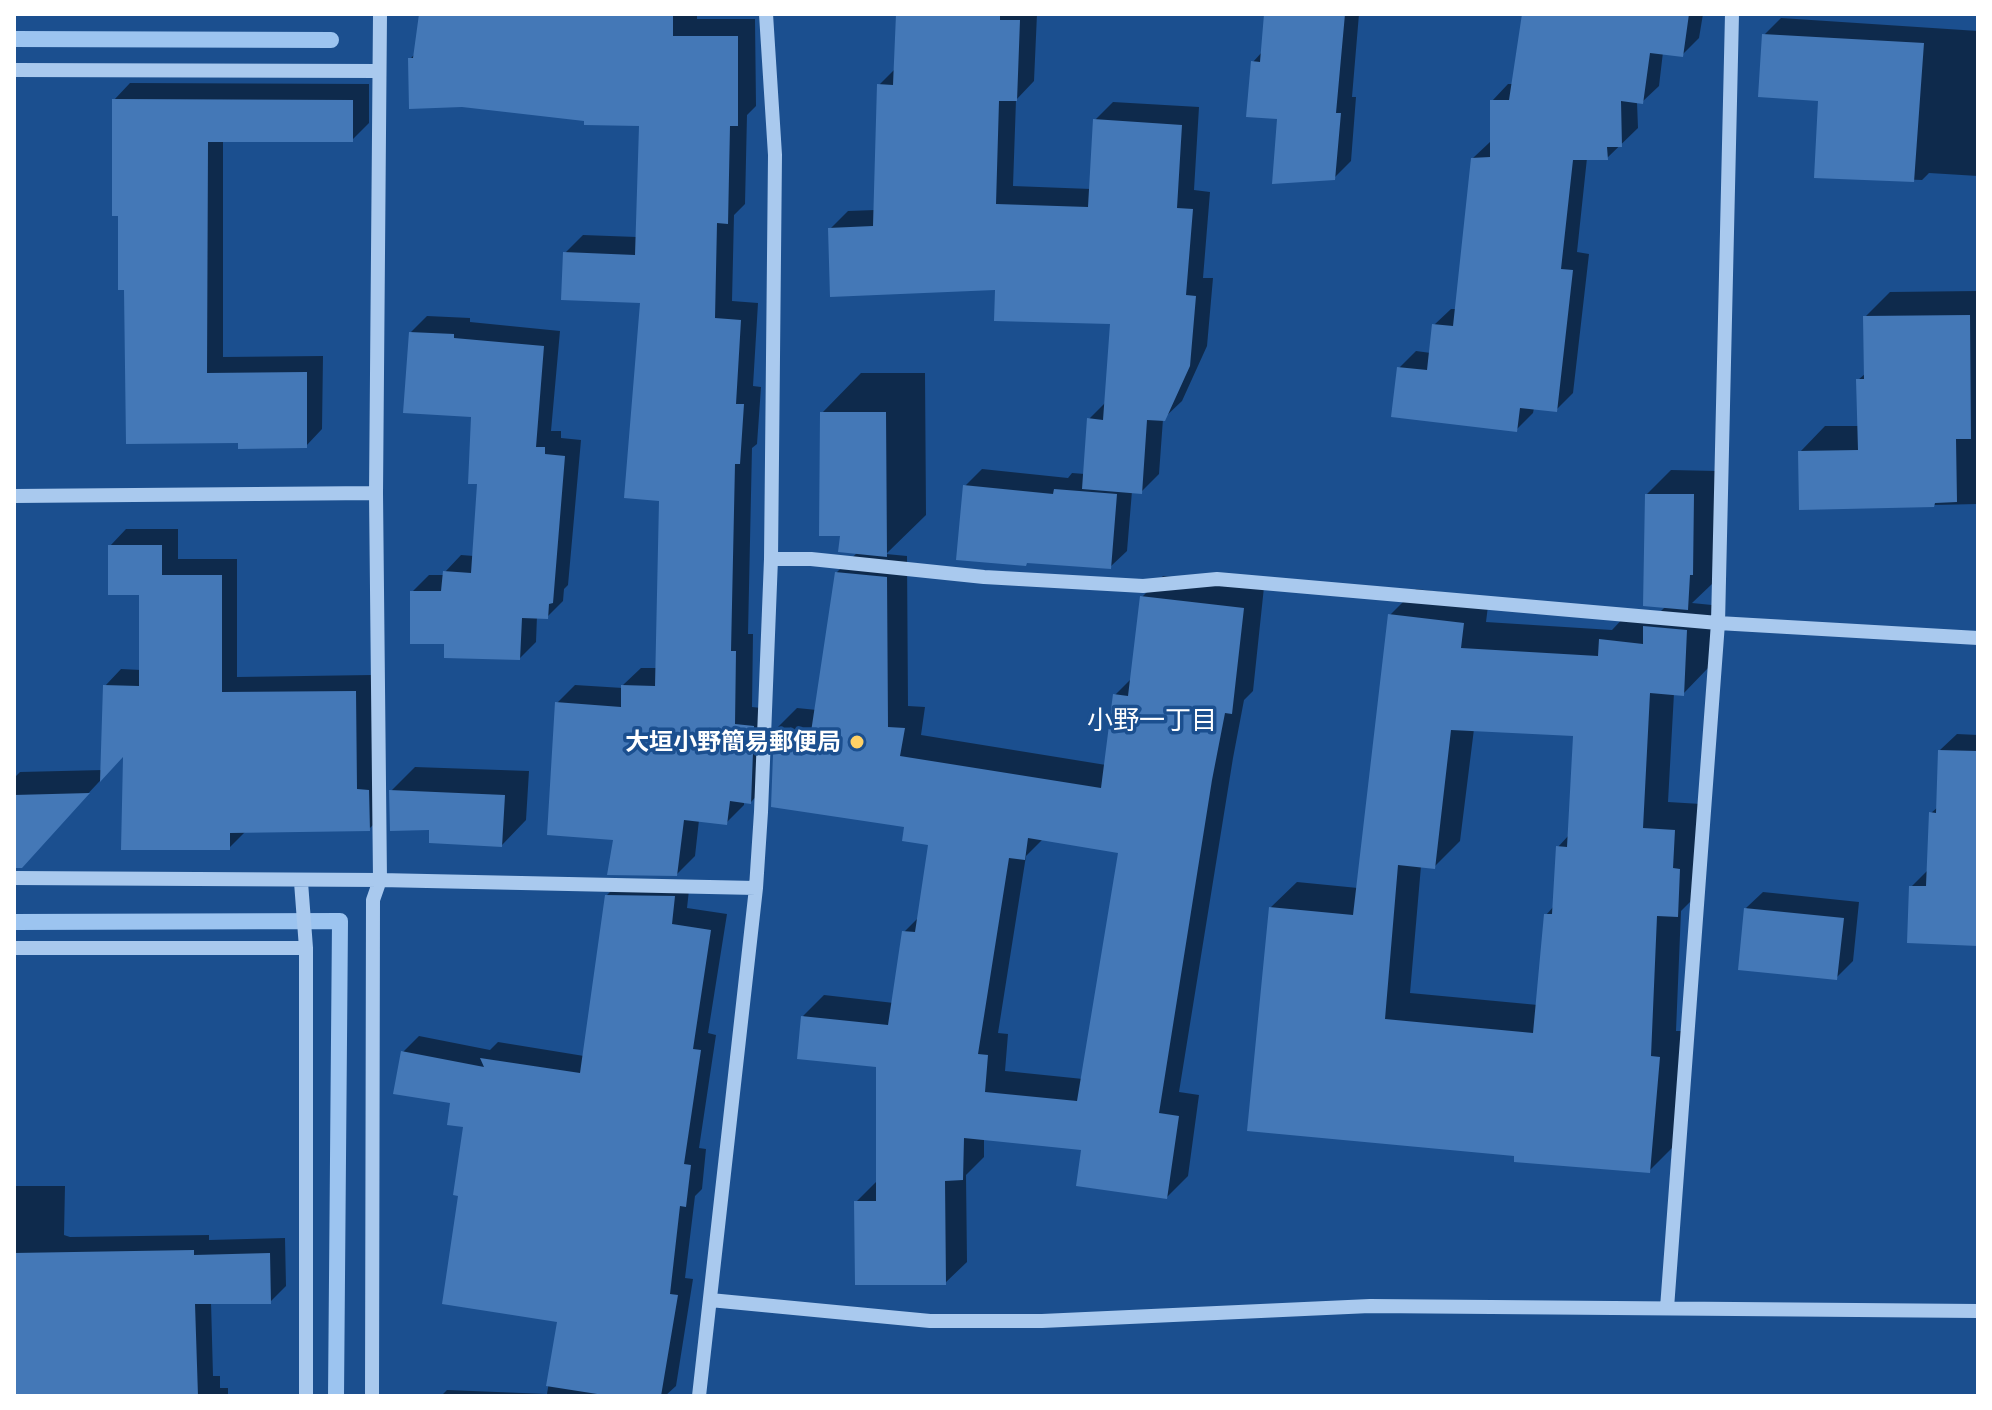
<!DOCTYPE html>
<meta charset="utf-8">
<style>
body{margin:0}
#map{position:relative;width:1992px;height:1410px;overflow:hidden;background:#1b4f8f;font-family:"Asap Condensed",sans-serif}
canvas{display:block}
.frame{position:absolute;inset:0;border:16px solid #fff;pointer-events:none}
</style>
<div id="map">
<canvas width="1992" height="1410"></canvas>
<div class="frame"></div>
</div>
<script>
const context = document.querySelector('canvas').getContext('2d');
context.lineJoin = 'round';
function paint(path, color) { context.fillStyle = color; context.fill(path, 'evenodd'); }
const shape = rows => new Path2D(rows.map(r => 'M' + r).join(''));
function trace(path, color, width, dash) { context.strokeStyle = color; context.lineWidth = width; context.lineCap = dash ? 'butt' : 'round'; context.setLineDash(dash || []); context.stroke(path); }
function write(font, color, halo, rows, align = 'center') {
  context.font = font + ' "Asap Condensed","Noto Sans JP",sans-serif'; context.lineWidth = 7; context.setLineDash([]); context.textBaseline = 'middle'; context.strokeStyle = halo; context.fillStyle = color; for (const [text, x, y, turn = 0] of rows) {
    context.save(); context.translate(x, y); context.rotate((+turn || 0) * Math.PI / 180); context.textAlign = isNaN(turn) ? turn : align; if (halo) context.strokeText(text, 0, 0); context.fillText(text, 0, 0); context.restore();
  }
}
paint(shape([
 [421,14,697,14,697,19,755,19,756,106,747,115,745,204,734,215,732,301,758,303,753,386,761,387,757,444,752,448,748,634,753,634,752,707,771,709,768,784,751,802,744,801,744,805,726,823,699,820,695,856,677,874,615,838,557,703,575,685,623,688,623,685,641,668,657,668,661,499,642,301,565,253,583,235,637,237,641,124,586,119,410,59,416,53],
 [898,14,1037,14,1034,81,1016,100,1013,186,1091,189,1095,120,1113,102,1199,107,1194,190,1210,192,1203,278,1213,278,1207,346,1182,401,1163,419,1159,474,1141,492,1132,491,1127,551,1110,567,965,486,982,469,1068,478,1072,473,1085,474,1089,419,1106,402,1112,322,997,288,830,229,848,211,875,210,879,85,895,69],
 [1266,14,1359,14,1352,97,1356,97,1351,161,1334,178,1279,117,1253,62,1262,52],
 [1524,14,1703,14,1699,38,1682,55,1663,52,1659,86,1642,102,1637,102,1638,128,1607,158,1587,158,1577,252,1589,254,1573,393,1556,410,1534,408,1533,413,1517,429,1399,368,1416,351,1431,353,1434,325,1451,309,1457,309,1473,158,1490,142,1492,101,1508,84,1513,84],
 [1781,18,1978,31,1978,176,1929,173,1922,180,1816,176,1820,99,1764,35],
 [130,83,369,84,369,123,352,140,223,140,223,357,323,356,322,429,306,446,240,441,126,288,114,100],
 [1978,291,1978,504,1801,508,1800,452,1825,426,1859,426,1858,380,1866,373,1865,317,1890,292],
 [427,316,470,318,470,322,560,331,551,431,561,431,561,438,581,440,568,585,564,589,563,601,547,617,537,616,536,642,520,658,447,642,412,592,429,575,444,575,445,572,461,555,474,556,479,482,473,415,411,332],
 [861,373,925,373,926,515,886,554,907,556,908,706,925,707,921,735,1106,765,1115,695,1133,677,1142,597,1163,576,1264,587,1253,691,1244,700,1233,758,1179,1092,1199,1095,1188,1176,1167,1197,1083,1148,984,1138,984,1157,966,1175,967,1262,945,1283,856,1202,878,1180,878,1065,803,1016,824,995,894,1003,904,932,919,917,930,843,776,729,797,708,817,710,837,572,858,552,843,534,822,413],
 [1043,839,1120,852,1083,1079,1005,1071,1008,1034,998,1033,1026,856],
 [1671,470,1718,471,1712,584,1692,603,1712,605,1709,667,1683,694,1674,693,1668,802,1701,804,1703,889,1681,911,1676,1031,1685,1031,1675,1145,1649,1171,1516,1154,1270,908,1297,882,1358,888,1390,615,1416,589,1489,598,1486,622,1612,630,1627,614,1655,617,1666,606,1647,494],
 [1474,729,1576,735,1569,835,1558,847,1554,906,1546,915,1538,1005,1410,993,1421,866,1434,867,1460,841],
 [126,529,178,529,178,559,237,559,237,677,372,675,385,813,369,829,246,831,229,848,125,754,41,844,14,845,14,778,20,772,103,770,105,686,121,669,141,670,141,593,110,546],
 [1957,734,1978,735,1978,944,1911,887,1929,869,1931,813,1938,807,1940,750],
 [415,767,529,771,526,820,502,845,431,828,391,791],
 [623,879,690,881,687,908,727,914,708,1033,716,1035,699,1148,706,1149,702,1189,695,1196,685,1278,693,1279,676,1386,665,1396,441,1396,447,1390,547,1394,559,1320,460,1195,466,1126,452,1102,403,1052,419,1036,490,1050,498,1042,584,1056,606,896],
 [1763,892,1859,902,1853,961,1836,978,1746,908],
 [14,1186,65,1186,64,1235,70,1237,209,1235,209,1240,285,1238,286,1286,270,1302,211,1302,213,1376,220,1376,220,1388,228,1388,228,1396,14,1396]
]), '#0007');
trace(shape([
 [14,39,331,40],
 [14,922,340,921,336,1396]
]), '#9cc4f0', 16);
paint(shape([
 [419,14,673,14,673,36,738,36,738,126,730,126,728,224,717,223,715,318,741,320,736,404,744,404,740,464,735,464,731,651,736,651,735,724,754,726,751,804,730,801,727,825,684,820,677,876,607,875,613,840,547,835,555,702,621,707,621,685,655,686,659,501,624,498,640,303,561,300,563,252,635,255,639,126,584,125,584,121,462,107,409,109,408,58,413,58],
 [896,14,1000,14,1000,20,1020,20,1017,101,999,101,996,204,1088,207,1093,119,1182,125,1177,208,1193,209,1186,295,1196,296,1190,366,1165,421,1147,420,1142,494,1082,489,1087,418,1103,420,1110,324,994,321,995,290,830,297,828,228,873,226,877,84,893,85],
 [1264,14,1345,14,1336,113,1341,113,1335,180,1272,184,1277,119,1246,117,1251,61,1260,62],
 [1522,14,1689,14,1683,57,1650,53,1643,104,1621,101,1622,147,1607,147,1608,160,1573,160,1561,269,1573,270,1557,412,1520,408,1517,432,1391,417,1397,367,1427,370,1432,324,1453,326,1471,158,1490,157,1490,100,1509,100],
 [1762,34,1924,43,1914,182,1814,178,1818,101,1758,97],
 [112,99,353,100,353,142,208,142,207,373,307,372,307,448,238,449,238,443,126,444,124,290,118,290,118,216,112,216],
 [1970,315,1971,439,1956,439,1957,502,1935,503,1934,507,1799,510,1798,451,1858,450,1856,379,1864,379,1863,316],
 [409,332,454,334,454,338,544,346,536,447,545,447,545,454,565,456,553,603,549,604,548,619,522,618,520,660,444,658,444,644,410,644,410,591,441,591,443,571,471,573,477,484,468,484,471,417,403,413],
 [820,412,886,412,887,557,838,552,840,536,819,536],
 [963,485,1053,494,1054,489,1117,494,1111,569,1027,563,1026,566,956,560],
 [1645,494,1694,494,1693,575,1690,575,1688,610,1643,606],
 [108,545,162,545,162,575,222,575,222,692,356,691,357,789,369,790,370,831,230,833,230,850,121,850,123,757,100,782,103,685,139,686,139,595,108,595],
 [835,572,887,577,888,727,905,728,900,756,1101,788,1113,694,1128,696,1140,596,1244,608,1232,714,1225,713,1212,780,1159,1113,1179,1116,1167,1199,1076,1186,1081,1150,964,1138,963,1180,945,1181,946,1285,855,1285,854,1201,876,1201,876,1067,797,1059,801,1016,888,1025,902,931,915,932,928,845,902,841,904,827,771,807,774,728,811,732],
 [1028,838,1118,853,1077,1101,985,1092,988,1055,978,1054,1009,858,1025,860],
 [1388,614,1464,623,1461,648,1598,656,1599,639,1643,644,1643,626,1687,630,1684,696,1650,693,1643,828,1675,830,1673,868,1680,869,1678,917,1657,916,1651,1056,1660,1057,1650,1173,1514,1162,1514,1156,1247,1131,1269,907,1353,915],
 [1451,730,1573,736,1567,847,1556,846,1552,914,1544,914,1533,1033,1385,1019,1398,865,1435,869],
 [1938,750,1978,751,1978,946,1907,943,1909,886,1926,886,1929,812,1936,813],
 [389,790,505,795,502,847,429,843,429,830,390,831],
 [90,793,22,868,14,868,14,795],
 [605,895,675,896,672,924,711,930,693,1049,701,1050,684,1164,691,1165,686,1207,680,1206,670,1294,678,1295,661,1396,610,1396,546,1386,557,1322,442,1304,458,1196,453,1195,463,1127,447,1125,450,1103,393,1094,401,1051,484,1067,480,1058,580,1073],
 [1744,908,1844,918,1837,980,1738,970],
 [194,1250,194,1255,270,1253,271,1304,195,1304,198,1396,14,1396,14,1253]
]), '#4478b7');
trace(shape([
 [14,70,379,71],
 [14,496,376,493],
 [771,559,811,559,984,577,1143,586,1217,579,1718,623,1978,638],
 [14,878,380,880,756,888],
 [301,882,306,948,306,1396],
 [14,948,306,948],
 [710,1300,930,1321,1042,1321,1370,1306,1978,1311],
 [1667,1308,1718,623,1732,14],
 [372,1396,373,900,380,880,376,493,380,14],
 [699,1396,756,888,761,812,771,559,775,155,766,14]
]), '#a9c9ee', 14);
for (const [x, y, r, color] of [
 [857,742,8,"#ffd166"]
]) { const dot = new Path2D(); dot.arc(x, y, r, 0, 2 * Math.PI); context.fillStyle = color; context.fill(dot); trace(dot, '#1b4f8f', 3); }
write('bold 24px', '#fff', '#1b4f8f', [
 ["大垣小野簡易郵便局",841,742]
], 'right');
write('26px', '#fff', '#1b4f8f', [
 ["小野一丁目",1152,721]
]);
</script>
